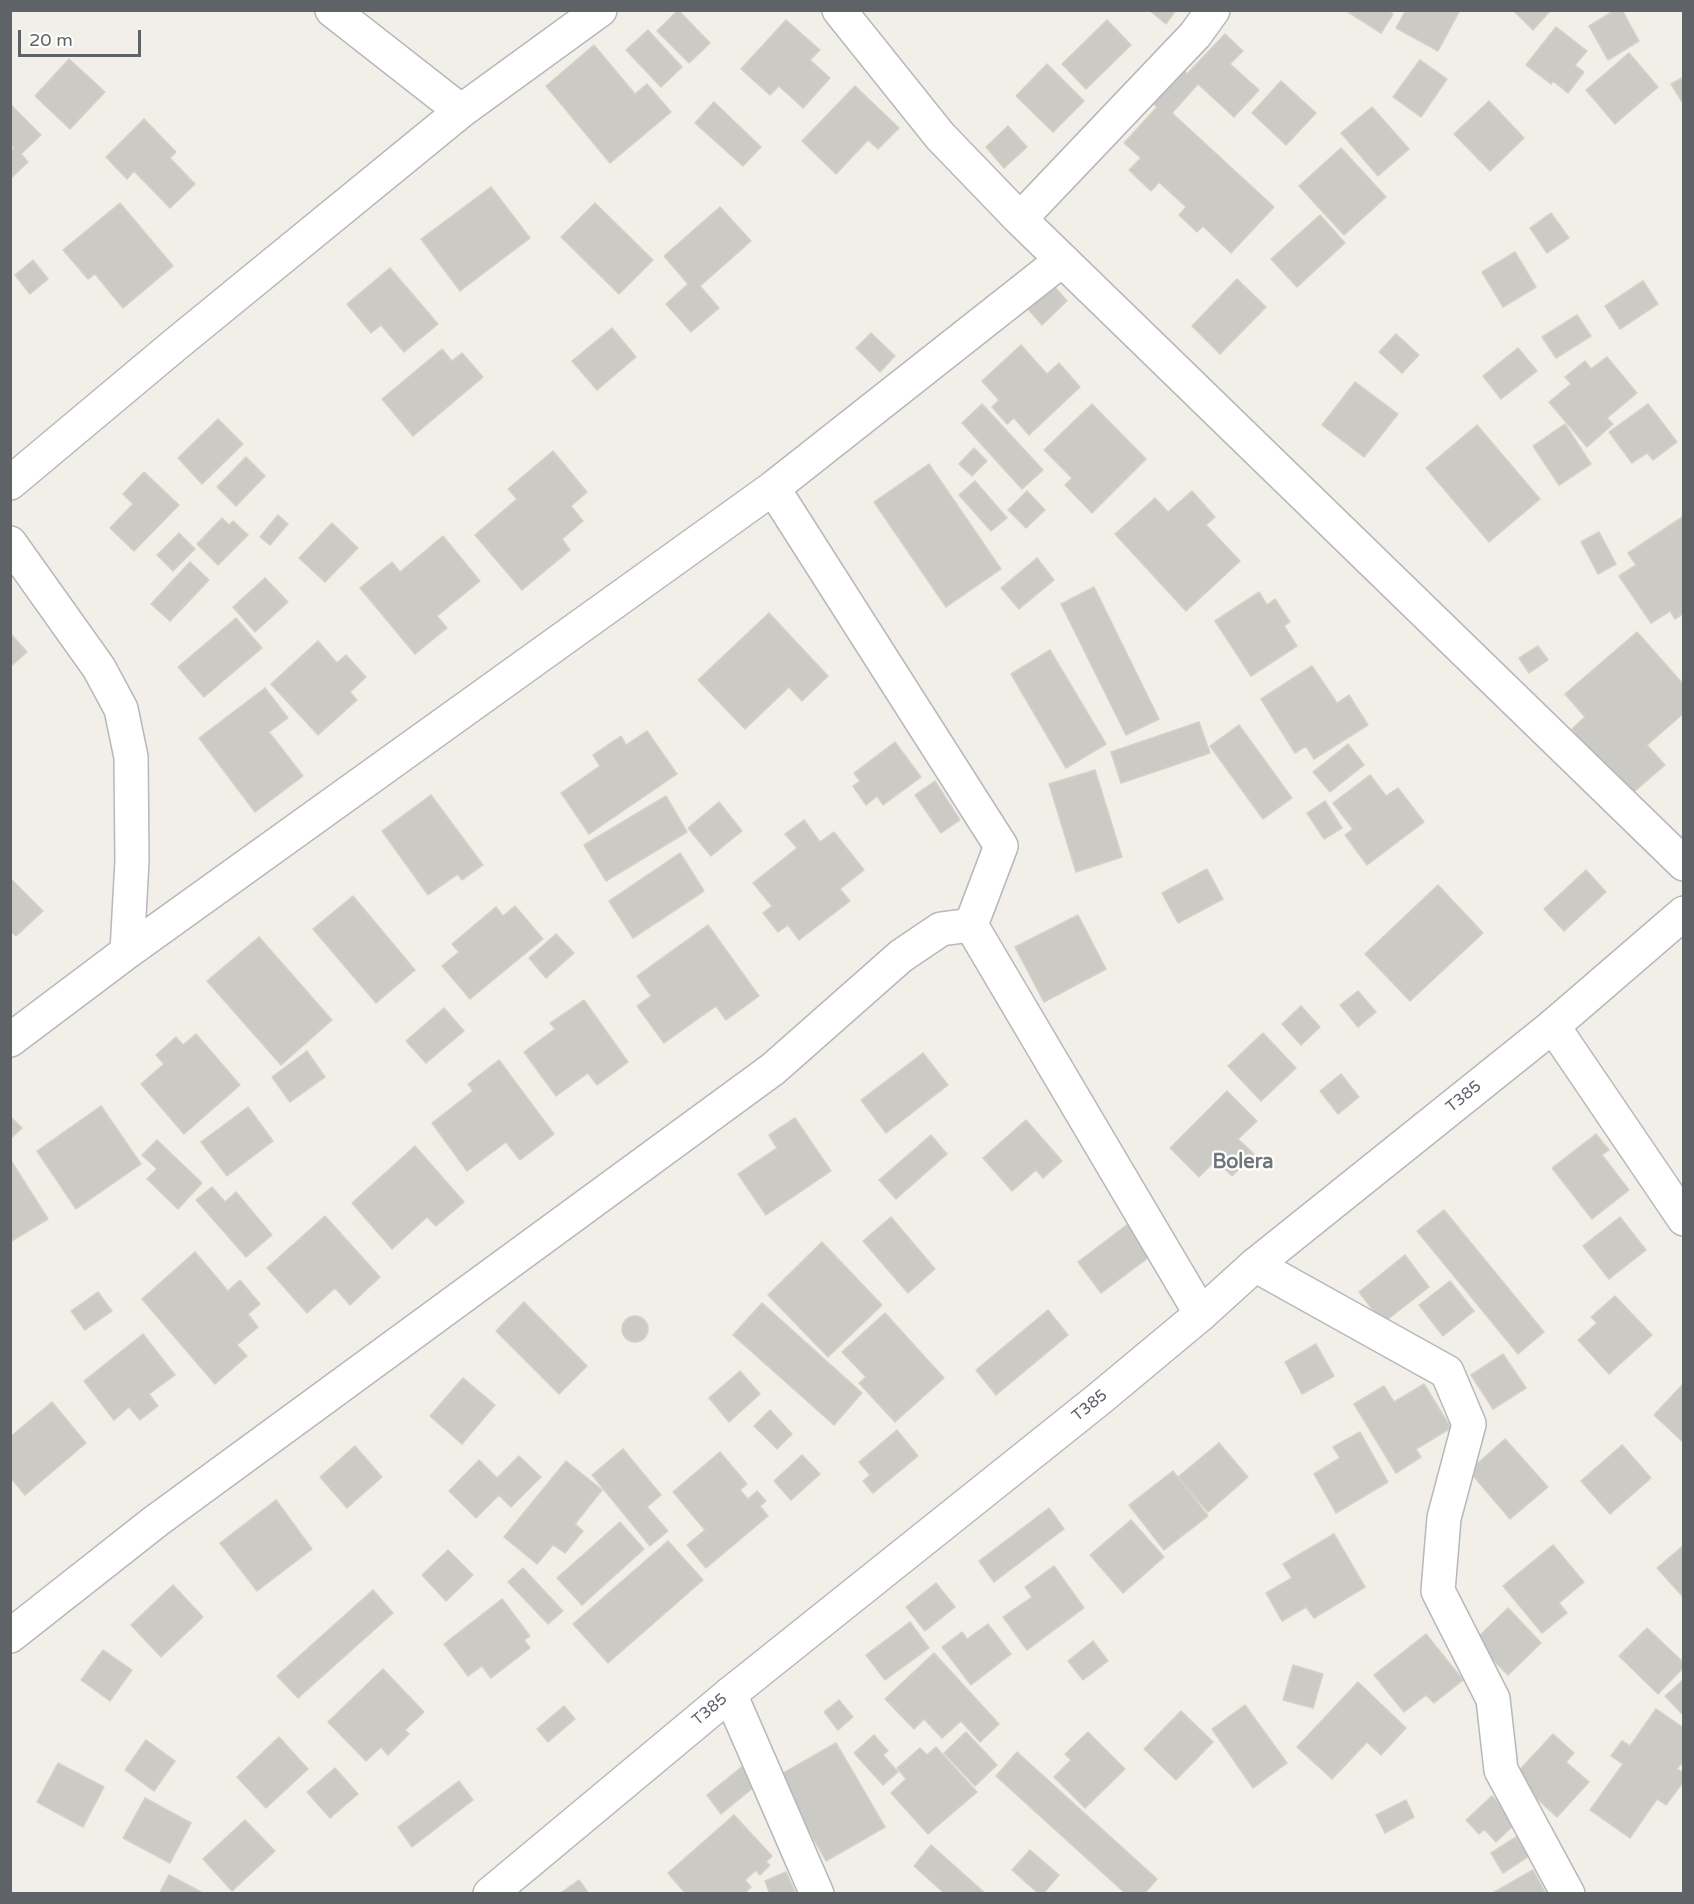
<!DOCTYPE html>
<style>
body{margin:0}
#map{position:relative;width:1694px;height:1904px;overflow:hidden;background:#f1efe8;font-family:"Varela Round",sans-serif}
canvas{display:block}
.frame{position:absolute;inset:0;border:12px solid #5f6368;pointer-events:none}
.scale{position:absolute;left:18px;top:30px;width:123px;height:27px;box-sizing:border-box;border:3px solid #5f6368;border-top:0;padding-left:8px;font-size:18px;line-height:21px;white-space:nowrap;color:#5f6368;-webkit-text-stroke:4px #fff;paint-order:stroke}
</style>
<div id="map">
<canvas width="1694" height="1904"></canvas>
<div class="frame"></div>
<div class="scale">20 m</div>
</div>
<script>
const context = document.querySelector('canvas').getContext('2d');
context.lineJoin = 'round';
function paint(path, color) { context.fillStyle = color; context.fill(path, 'evenodd'); }
const shape = rows => new Path2D(rows.map(r => 'M' + r).join(''));
function trace(path, color, width, dash) { context.strokeStyle = color; context.lineWidth = width; context.lineCap = dash ? 'butt' : 'round'; context.setLineDash(dash || []); context.stroke(path); }
function write(font, color, halo, rows, align = 'center') {
  context.font = font + ' "Varela Round",sans-serif'; context.lineWidth = 4.5; context.setLineDash([]); context.textBaseline = 'middle'; context.strokeStyle = halo; context.fillStyle = color; for (const [text, x, y, turn = 0] of rows) {
    context.save(); context.translate(x, y); context.rotate((+turn || 0) * Math.PI / 180); context.textAlign = isNaN(turn) ? turn : align; if (halo) context.strokeText(text, 0, 0); context.fillText(text, 0, 0); context.restore();
  }
}
const building = shape([
 [678,10,710,43,689,63,657,31,678,10],
 [1149,10,1176,10,1166,24,1149,10],
 [1345,10,1388,10,1393,14,1381,33,1345,10],
 [1406,10,1460,10,1438,51,1396,28,1406,10],
 [1513,10,1551,10,1533,30,1513,10],
 [1615,10,1622,10,1639,41,1608,60,1589,26,1615,10],
 [786,20,820,50,810,60,830,78,803,108,779,86,770,95,741,69,786,20],
 [1107,20,1131,45,1086,89,1062,64,1107,20],
 [1556,27,1587,51,1575,65,1584,72,1568,93,1553,81,1551,84,1526,65,1556,27],
 [648,30,682,67,661,87,626,50,648,30],
 [1225,34,1243,51,1230,64,1259,90,1234,117,1198,84,1172,113,1274,207,1231,253,1203,226,1197,232,1179,215,1186,207,1159,182,1151,191,1129,170,1141,158,1124,143,1157,107,1151,102,1182,68,1187,74,1225,34],
 [594,45,635,94,647,84,671,112,610,163,546,86,594,45],
 [1629,53,1658,87,1615,124,1586,90,1629,53],
 [69,59,105,92,70,129,35,96,69,59],
 [1420,60,1447,79,1421,117,1393,97,1420,60],
 [1047,64,1084,101,1053,132,1016,96,1047,64],
 [1684,77,1684,105,1671,84,1684,77],
 [1281,81,1316,113,1286,145,1252,113,1281,81],
 [855,86,899,128,878,149,868,140,836,174,802,141,855,86],
 [1489,101,1524,138,1490,171,1454,134,1489,101],
 [714,102,761,147,743,166,695,123,714,102],
 [10,104,41,135,21,154,28,162,10,179,10,152,14,148,10,144,10,104],
 [1372,107,1409,149,1378,176,1341,133,1372,107],
 [144,119,176,152,170,158,195,184,170,208,134,171,127,179,106,157,144,119],
 [1008,126,1027,147,1004,168,986,147,1008,126],
 [1341,148,1386,197,1344,235,1299,186,1341,148],
 [491,187,530,238,460,291,421,239,491,187],
 [120,203,173,266,123,308,95,274,88,279,63,250,120,203],
 [595,203,653,260,619,294,561,237,595,203],
 [720,207,751,241,700,286,719,308,691,332,666,304,688,284,664,256,720,207],
 [1551,213,1569,238,1547,253,1530,228,1551,213],
 [1320,215,1345,243,1297,287,1271,259,1320,215],
 [1515,252,1536,287,1503,307,1482,272,1515,252],
 [33,260,48,279,30,294,15,275,33,260],
 [390,268,438,324,404,352,381,325,371,333,347,304,390,268],
 [1237,279,1266,307,1220,354,1192,326,1237,279],
 [1643,281,1658,304,1620,329,1605,306,1643,281],
 [1053,285,1067,301,1042,325,1027,308,1053,285],
 [1577,315,1591,336,1556,358,1542,337,1577,315],
 [612,328,636,357,597,390,572,361,612,328],
 [871,333,895,356,880,372,856,348,871,333],
 [1396,334,1419,355,1402,373,1379,352,1396,334],
 [1021,345,1047,374,1059,363,1080,387,1029,435,1014,418,1007,424,992,407,999,400,982,381,1021,345],
 [1518,348,1537,371,1501,399,1483,376,1518,348],
 [442,349,452,361,462,353,483,377,413,436,382,399,442,349],
 [1607,357,1637,393,1607,418,1613,424,1587,447,1549,402,1571,384,1565,377,1585,361,1591,369,1607,357],
 [1355,382,1398,414,1364,457,1322,425,1355,382],
 [982,404,1043,470,1022,489,962,423,982,404],
 [1092,404,1146,459,1092,513,1065,485,1072,478,1044,450,1092,404],
 [1648,404,1677,442,1653,460,1647,453,1632,463,1609,432,1648,404],
 [218,419,243,444,202,484,178,458,218,419],
 [1565,424,1591,464,1559,485,1533,446,1565,424],
 [1477,425,1540,499,1489,542,1426,468,1477,425],
 [974,448,987,461,972,476,959,464,974,448],
 [553,451,587,492,571,506,583,521,562,539,570,550,522,590,475,535,517,499,508,489,553,451],
 [246,457,265,476,236,506,217,487,246,457],
 [929,464,1001,569,946,607,874,502,929,464],
 [144,472,179,505,134,551,110,528,133,504,123,494,144,472],
 [975,481,1007,518,991,531,959,495,975,481],
 [1027,491,1045,510,1026,528,1008,510,1027,491],
 [1192,491,1215,517,1206,525,1240,561,1186,611,1115,534,1155,498,1168,512,1192,491],
 [278,515,288,524,270,545,260,537,278,515],
 [1684,516,1684,613,1675,619,1670,611,1651,623,1619,576,1636,565,1628,553,1684,516],
 [222,518,229,525,233,521,248,535,218,565,197,544,222,518],
 [332,523,358,548,325,582,299,558,332,523],
 [1599,532,1616,564,1598,574,1581,542,1599,532],
 [179,533,195,549,173,571,157,555,179,533],
 [443,536,480,581,437,616,447,628,415,654,360,588,392,562,400,572,443,536],
 [1037,558,1054,580,1019,609,1001,588,1037,558],
 [190,562,209,580,170,621,151,604,190,562],
 [265,578,288,602,255,632,233,607,265,578],
 [1094,587,1159,719,1126,735,1061,604,1094,587],
 [1259,592,1267,605,1275,599,1290,622,1284,626,1297,646,1251,676,1215,621,1259,592],
 [769,613,828,676,802,701,789,687,745,729,698,680,769,613],
 [236,618,262,648,204,697,178,667,236,618],
 [1637,632,1684,685,1684,713,1647,745,1665,765,1629,796,1572,729,1585,717,1565,694,1637,632],
 [10,633,27,652,10,667,10,633],
 [318,641,337,663,346,655,366,677,350,692,357,700,318,735,271,684,318,641],
 [1538,646,1548,660,1529,673,1519,658,1538,646],
 [1050,650,1106,744,1066,768,1011,674,1050,650],
 [1312,666,1337,703,1349,695,1368,725,1314,759,1306,746,1295,753,1261,699,1312,666],
 [265,688,288,718,269,732,303,776,255,812,199,738,265,688],
 [1199,722,1210,753,1121,783,1111,752,1199,722],
 [1239,725,1292,798,1263,819,1210,746,1239,725],
 [647,731,677,774,589,834,561,793,600,766,593,755,621,736,626,745,647,731],
 [895,742,921,777,883,805,877,796,866,805,853,786,860,781,854,773,895,742],
 [1348,744,1364,765,1330,792,1313,772,1348,744],
 [1095,770,1122,857,1076,872,1049,784,1095,770],
 [1370,775,1386,796,1398,788,1424,822,1367,865,1345,835,1353,829,1333,803,1370,775],
 [935,781,960,820,941,833,915,795,935,781],
 [431,795,483,865,462,880,458,874,428,895,382,831,431,795],
 [666,796,687,832,606,881,584,845,666,796],
 [1325,801,1342,828,1324,839,1307,813,1325,801],
 [719,802,742,831,711,856,688,828,719,802],
 [804,820,820,842,834,832,864,870,840,889,850,901,799,940,788,925,778,932,763,913,772,906,753,883,797,848,785,834,804,820],
 [680,853,704,891,633,938,609,901,680,853],
 [1207,869,1223,899,1178,923,1162,893,1207,869],
 [1586,870,1606,892,1564,931,1544,909,1586,870],
 [10,878,43,911,16,936,10,931,10,878],
 [1438,885,1483,933,1410,1001,1365,954,1438,885],
 [353,896,415,970,376,1003,313,929,353,896],
 [515,906,543,939,470,999,442,966,459,952,452,944,496,907,503,916,515,906],
 [1078,915,1106,969,1044,1002,1015,947,1078,915],
 [708,925,759,996,726,1020,716,1006,664,1043,637,1006,651,996,637,976,708,925],
 [556,934,574,953,546,978,529,958,556,934],
 [259,937,332,1020,281,1065,207,981,259,937],
 [1358,991,1376,1012,1358,1027,1340,1005,1358,991],
 [584,1000,628,1062,597,1085,588,1073,556,1096,524,1052,555,1029,550,1023,584,1000],
 [1301,1006,1320,1027,1301,1045,1282,1024,1301,1006],
 [444,1008,464,1031,426,1063,406,1041,444,1008],
 [1263,1033,1296,1068,1261,1101,1228,1066,1263,1033],
 [196,1034,240,1085,184,1134,141,1084,164,1064,156,1055,176,1037,183,1045,196,1034],
 [307,1051,325,1077,290,1102,272,1077,307,1051],
 [923,1053,948,1085,886,1133,861,1100,923,1053],
 [499,1060,554,1134,520,1160,506,1142,467,1171,432,1123,473,1091,468,1084,499,1060],
 [1341,1074,1359,1097,1338,1114,1320,1091,1341,1074],
 [1227,1091,1257,1121,1238,1139,1254,1154,1232,1176,1216,1160,1199,1177,1170,1148,1227,1091],
 [101,1106,141,1164,76,1209,37,1151,101,1106],
 [248,1107,273,1141,227,1176,201,1142,248,1107],
 [10,1116,22,1128,10,1139,10,1116],
 [795,1118,831,1171,766,1215,738,1174,777,1148,769,1135,795,1118],
 [1026,1120,1062,1161,1043,1178,1036,1170,1012,1191,983,1158,1026,1120],
 [1596,1134,1609,1150,1602,1155,1629,1190,1592,1219,1552,1168,1596,1134],
 [931,1135,947,1154,896,1199,879,1180,931,1135],
 [157,1140,202,1183,178,1209,147,1179,157,1169,142,1155,157,1140],
 [415,1146,464,1202,436,1226,427,1217,392,1249,352,1203,415,1146],
 [10,1159,48,1219,10,1242,10,1159],
 [212,1187,225,1202,236,1192,272,1235,246,1257,196,1200,212,1187],
 [1444,1210,1544,1332,1518,1354,1417,1231,1444,1210],
 [325,1216,380,1277,350,1305,335,1288,307,1313,267,1268,325,1216],
 [891,1217,935,1269,908,1293,863,1241,891,1217],
 [1620,1217,1646,1250,1609,1279,1583,1246,1620,1217],
 [1128,1224,1152,1255,1101,1293,1078,1262,1128,1224],
 [822,1242,882,1305,828,1357,768,1295,822,1242],
 [195,1252,228,1291,240,1280,260,1304,248,1314,258,1327,237,1345,247,1356,215,1384,142,1299,195,1252],
 [1405,1255,1429,1287,1383,1323,1359,1292,1405,1255],
 [1450,1281,1474,1311,1443,1336,1419,1305,1450,1281],
 [98,1292,112,1311,85,1330,71,1311,98,1292],
 [1615,1296,1652,1335,1609,1374,1578,1340,1597,1323,1591,1317,1615,1296],
 [524,1302,587,1366,559,1394,496,1331,524,1302],
 [762,1303,862,1393,834,1425,733,1335,762,1303],
 [1048,1310,1068,1335,996,1395,976,1370,1048,1310],
 [885,1313,944,1378,895,1422,859,1383,866,1377,842,1352,885,1313],
 '622 1329a13 13 0 1 1 26 0a13 13 0 1 1-26 0Z',
 [143,1334,175,1375,149,1394,158,1406,140,1420,129,1407,114,1420,84,1381,143,1334],
 [1316,1344,1334,1376,1302,1394,1285,1362,1316,1344],
 [1503,1354,1526,1388,1493,1409,1471,1375,1503,1354],
 [740,1371,760,1394,729,1422,709,1398,740,1371],
 [463,1378,495,1405,462,1444,430,1416,463,1378],
 [1684,1383,1684,1443,1654,1415,1684,1383],
 [1424,1384,1451,1428,1416,1449,1421,1457,1396,1473,1354,1404,1384,1386,1394,1402,1424,1384],
 [52,1402,86,1443,25,1495,10,1477,10,1437,52,1402],
 [770,1410,792,1434,777,1449,754,1426,770,1410],
 [897,1430,918,1456,873,1493,863,1481,870,1475,859,1462,897,1430],
 [1360,1432,1388,1482,1336,1513,1314,1474,1340,1458,1333,1447,1360,1432],
 [1505,1439,1548,1487,1510,1519,1469,1471,1505,1439],
 [1219,1443,1248,1477,1208,1512,1178,1477,1219,1443],
 [1622,1445,1651,1478,1610,1514,1581,1481,1622,1445],
 [355,1446,382,1477,347,1508,320,1477,355,1446],
 [623,1449,661,1495,647,1507,668,1531,650,1546,592,1475,623,1449],
 [720,1452,747,1484,740,1490,748,1499,757,1491,766,1501,760,1506,768,1516,706,1568,687,1545,705,1530,673,1492,720,1452],
 [802,1455,820,1474,791,1500,774,1481,802,1455],
 [519,1456,541,1477,511,1507,499,1495,476,1518,449,1491,479,1460,497,1478,519,1456],
 [566,1461,602,1490,575,1524,583,1531,565,1553,553,1545,537,1564,504,1537,566,1461],
 [1173,1471,1208,1516,1164,1550,1129,1505,1173,1471],
 [276,1500,312,1549,257,1591,220,1543,276,1500],
 [1049,1508,1064,1529,994,1582,979,1561,1049,1508],
 [1131,1520,1164,1557,1123,1593,1090,1555,1131,1520],
 [620,1522,644,1549,582,1605,557,1578,620,1522],
 [1334,1534,1365,1587,1314,1618,1306,1607,1282,1621,1266,1593,1292,1578,1283,1564,1334,1534],
 [668,1541,703,1580,608,1663,573,1624,668,1541],
 [1553,1545,1584,1582,1559,1603,1567,1613,1542,1633,1503,1586,1553,1545],
 [1684,1545,1684,1598,1657,1568,1684,1545],
 [448,1550,473,1575,446,1601,422,1575,448,1550],
 [1054,1566,1084,1608,1027,1650,1003,1617,1032,1597,1025,1587,1054,1566],
 [523,1568,563,1611,548,1624,508,1582,523,1568],
 [936,1583,955,1607,925,1631,906,1607,936,1583],
 [173,1585,203,1617,161,1657,131,1625,173,1585],
 [373,1590,393,1613,298,1698,277,1676,373,1590],
 [502,1599,530,1636,524,1640,530,1648,491,1678,482,1666,468,1676,444,1644,502,1599],
 [1508,1608,1541,1643,1508,1675,1474,1641,1508,1608],
 [910,1622,929,1648,885,1680,866,1655,910,1622],
 [988,1624,1011,1654,971,1685,942,1647,962,1632,967,1639,988,1624],
 [1647,1628,1684,1663,1684,1667,1658,1694,1619,1656,1647,1628],
 [1426,1634,1463,1680,1434,1703,1426,1695,1404,1712,1374,1675,1426,1634],
 [1093,1641,1108,1661,1083,1680,1068,1661,1093,1641],
 [103,1650,132,1670,110,1701,81,1680,103,1650],
 [934,1653,999,1724,980,1742,961,1721,942,1738,924,1719,914,1729,885,1699,934,1653],
 [1293,1665,1323,1674,1313,1708,1283,1700,1293,1665],
 [383,1669,424,1712,405,1730,409,1734,388,1755,381,1747,366,1761,328,1722,383,1669],
 [1684,1679,1684,1716,1665,1696,1684,1679],
 [1358,1682,1406,1728,1381,1755,1367,1742,1332,1779,1297,1747,1358,1682],
 [839,1700,853,1717,838,1730,824,1712,839,1700],
 [1245,1705,1287,1763,1253,1788,1212,1729,1245,1705],
 [564,1706,575,1719,548,1742,537,1729,564,1706],
 [1656,1709,1684,1728,1684,1760,1677,1769,1684,1773,1684,1781,1666,1805,1657,1799,1630,1838,1590,1810,1623,1764,1611,1756,1622,1741,1630,1746,1656,1709],
 [1181,1711,1213,1742,1176,1780,1144,1749,1181,1711],
 [966,1732,997,1765,975,1786,944,1753,966,1732],
 [1088,1732,1125,1769,1085,1808,1054,1777,1071,1760,1065,1754,1088,1732],
 [1553,1734,1574,1753,1566,1762,1589,1782,1557,1817,1513,1777,1553,1734],
 [874,1735,888,1751,883,1755,898,1772,883,1785,854,1753,874,1735],
 [279,1737,308,1769,266,1808,237,1777,279,1737],
 [146,1740,175,1761,154,1791,125,1770,146,1740],
 [836,1743,885,1827,826,1861,778,1776,836,1743],
 [936,1747,977,1792,928,1834,891,1793,906,1779,897,1768,920,1748,927,1755,936,1747],
 [1017,1752,1157,1879,1144,1894,1126,1894,996,1776,1017,1752],
 [58,1763,104,1787,83,1827,37,1802,58,1763],
 [744,1765,759,1783,721,1814,707,1795,744,1765],
 [335,1768,358,1794,330,1818,307,1792,335,1768],
 [459,1781,473,1800,412,1847,398,1827,459,1781],
 [1492,1796,1517,1822,1496,1842,1484,1829,1479,1834,1466,1820,1492,1796],
 [145,1798,191,1823,170,1863,123,1838,145,1798],
 [1406,1800,1414,1817,1385,1833,1376,1815,1406,1800],
 [734,1815,772,1856,766,1862,770,1865,760,1875,756,1870,745,1880,751,1887,744,1894,686,1894,668,1873,734,1815],
 [245,1820,275,1851,232,1891,203,1859,245,1820],
 [1516,1837,1529,1856,1503,1873,1491,1853,1516,1837],
 [931,1845,986,1894,945,1894,914,1866,931,1845],
 [1030,1850,1059,1875,1043,1894,1039,1894,1012,1870,1030,1850],
 [1533,1870,1546,1894,1491,1894,1533,1870],
 [786,1872,796,1894,770,1894,765,1881,786,1872],
 [169,1875,205,1894,159,1894,169,1875],
 [579,1880,589,1894,559,1894,579,1880]
]);
paint(building, '#cccac5');
trace(building, '#d6d1c6', 1.5);
const minor = shape([
 [332,10,461,111],
 [839,10,940,136,1020,219,1684,864],
 [1020,219,1195,35,1213,10],
 [10,483,176,344,461,111,600,10],
 [10,543,99,668,121,709,131,757,132,861,127,952],
 [971,925,1201,1314],
 [1553,1026,1684,1219],
 [10,1040,127,952,773,488,1062,260],
 [1255,1265,1447,1372,1469,1424,1444,1518,1438,1591,1493,1699,1501,1770,1568,1894],
 [10,1636,156,1521,773,1069,901,956,941,929,971,925,1001,846,773,488],
 [730,1694,817,1894]
]);
const tertiary = shape([
 [490,1894,730,1694,1099,1399,1201,1314,1255,1265,1553,1026,1684,913]
]);
trace(minor, '#b5b8bc', 36);
trace(tertiary, '#b5b8bc', 36);
trace(minor, '#fff', 33);
trace(tertiary, '#fff', 33);
write('16px', '#5f6368', '#fff', [
 ["T385",1464,1097,-39],
 ["T385",1090,1406,-39],
 ["T385",710,1710,-40]
]);
write('bold 20px', '#70757a', '#fff', [
 ["Bolera",1243,1163]
]);
</script>
